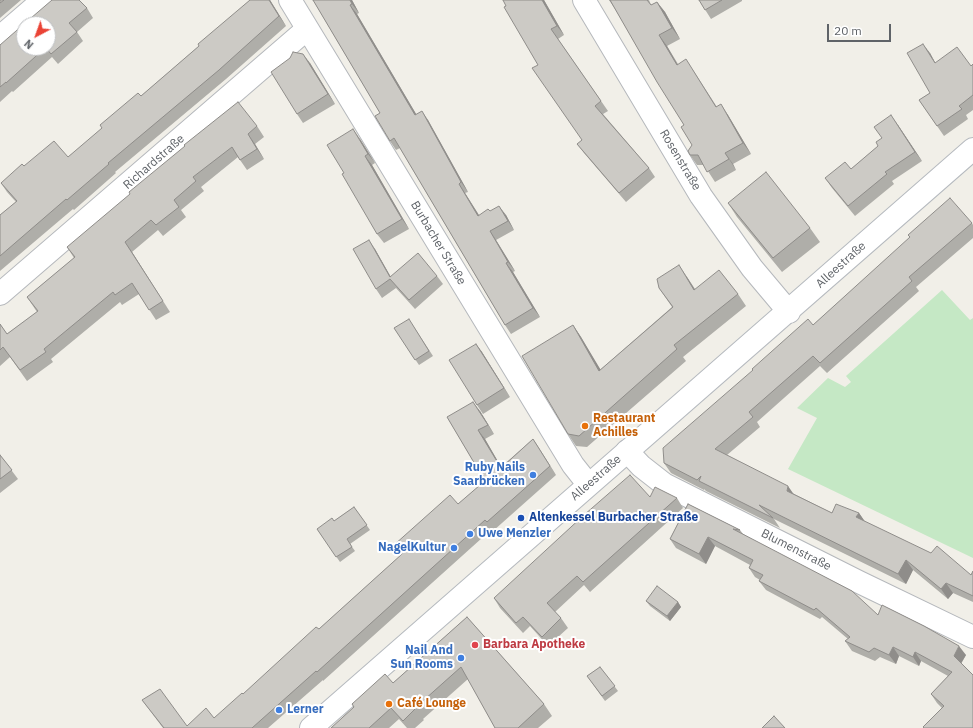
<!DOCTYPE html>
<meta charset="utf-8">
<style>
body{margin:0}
#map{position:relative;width:973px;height:728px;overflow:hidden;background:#f1efe8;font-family:"IBM Plex Sans",sans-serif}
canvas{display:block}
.north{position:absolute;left:16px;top:16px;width:40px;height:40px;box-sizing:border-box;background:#fff;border:1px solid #bfc1c3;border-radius:50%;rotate:221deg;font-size:11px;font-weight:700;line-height:16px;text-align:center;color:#5f6368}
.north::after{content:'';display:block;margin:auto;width:14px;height:18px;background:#ea4335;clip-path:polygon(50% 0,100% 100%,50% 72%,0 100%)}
.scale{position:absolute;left:827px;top:24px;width:64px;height:18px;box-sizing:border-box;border:2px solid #5f6368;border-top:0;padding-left:5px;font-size:12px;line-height:14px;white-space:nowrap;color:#5f6368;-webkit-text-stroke:3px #fff;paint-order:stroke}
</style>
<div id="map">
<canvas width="973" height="728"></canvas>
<div class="north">N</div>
<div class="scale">20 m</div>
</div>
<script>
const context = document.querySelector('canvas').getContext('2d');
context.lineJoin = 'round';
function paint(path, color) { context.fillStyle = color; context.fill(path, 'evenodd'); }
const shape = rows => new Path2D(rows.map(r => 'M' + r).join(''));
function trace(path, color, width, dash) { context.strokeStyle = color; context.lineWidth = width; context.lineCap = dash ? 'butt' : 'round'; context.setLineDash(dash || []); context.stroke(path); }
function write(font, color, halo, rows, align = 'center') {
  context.font = font + ' "IBM Plex Sans",sans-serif'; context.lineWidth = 4; context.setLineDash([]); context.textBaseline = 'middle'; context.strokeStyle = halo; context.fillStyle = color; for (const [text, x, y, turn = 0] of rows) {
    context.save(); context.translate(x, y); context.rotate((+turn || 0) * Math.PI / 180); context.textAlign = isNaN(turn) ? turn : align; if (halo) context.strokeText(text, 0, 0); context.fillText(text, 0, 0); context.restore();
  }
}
paint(shape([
 [942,290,970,320,973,318,973,558,788,469,817,418,797,408,828,378,845,387,851,382,846,376]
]), '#c5e8c5');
const street = shape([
 [290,0,573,465,588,484],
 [584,0,701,196,752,268,789,312],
 [0,37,43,0],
 [0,294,307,29],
 [627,451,641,466,664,484,859,582,973,637]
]);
const secondary = shape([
 [311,728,973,149]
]);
trace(street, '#b5b8bc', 24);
trace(secondary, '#b6babf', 24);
trace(street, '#fff', 22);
trace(secondary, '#fff', 22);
paint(shape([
 [0,0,21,0,0,18],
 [250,0,270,0,286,26,226,79,115,172,116,173,74,210,73,209,0,271,0,215,16,202,7,192,1,183,68,157,141,96,199,46],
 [313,0,352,0,359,13,357,14,416,114,428,120,468,192,465,193,479,215,490,211,506,215,514,230,496,240,515,271,513,272,540,317,511,334,505,325,400,148,396,150,390,141,380,113],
 [544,0,564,35,558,39,608,111,603,114,649,168,655,177,626,202,584,153,577,144,582,140,538,65,506,6],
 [609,0,649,0,651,5,657,2,665,12,680,39,667,46,678,64,693,70,717,107,728,115,751,154,733,164,736,170,715,182,704,165,697,165,690,155,692,145,684,125,615,9],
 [699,0,742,0,742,1,711,19],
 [87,8,93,18,77,32,83,41,58,64,52,57,13,92,12,91,0,102,0,45,48,24],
 [930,53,935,63,971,66,973,64,973,110,966,115,968,119,944,136,919,100,930,93],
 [310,63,335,104,303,123,297,114],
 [898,125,922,161,892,181,894,184,855,216,832,188,825,178,851,169,878,146,882,138],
 [257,126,264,137,255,144,264,159,247,170,238,157,201,187,204,191,181,210,186,217,163,236,158,230,132,252,170,312,156,320,139,294,122,305,120,302,51,359,53,362,27,381,10,357,0,366,0,324,7,334,37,312,27,297,74,258,67,247],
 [360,139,375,163,372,165,409,229,384,243,377,234,344,173],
 [728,203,810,228,820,242,782,272,737,217],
 [972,223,973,225,973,238,916,287,919,291,827,373,820,366,757,422,760,427,727,455,794,494,832,513,859,513,865,522,971,575,973,571,973,602,953,593,948,599,913,570,906,584,774,519,780,528,706,491,704,489,704,490,671,473,664,463,813,325,910,238,908,235],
 [375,249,390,276,437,276,443,284,415,309,396,288,382,298,376,289],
 [687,277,695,289,738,294,746,306,683,357,686,361,587,447,576,446,568,434,573,325,581,337,600,370,672,307,659,288],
 [412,324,433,356,419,365,394,328],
 [476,344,482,352,510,397,483,414,477,405],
 [480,411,494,434,485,439,501,467,533,439,556,475,493,531,492,529,323,681,323,680,268,728,163,728,142,700,187,726,214,718,243,694,319,629,401,555,394,545,458,504,486,480,479,471,447,417],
 [0,455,18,479,0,493],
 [650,497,677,498,683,508,590,592,584,585,555,612,561,618,568,628,548,646,530,626,523,633,500,608,494,598],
 [688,504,740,530,743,534,878,615,966,655,961,664,973,675,942,708,937,703,931,694,948,676,921,661,919,666,899,656,896,664,880,657,875,661,852,651,845,641,848,639,822,617,820,619,766,590,759,581,760,580,755,577,749,568,750,565,715,546,706,564,676,548,670,539],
 [354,507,370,530,350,544,355,551,340,562,317,529,334,521],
 [646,601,678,602,681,607,670,621,650,606],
 [467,617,544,704,552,716,538,728,495,728,468,679,423,719,424,720,415,728,407,728,399,719,389,728,331,728,354,707,352,704,393,683],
 [600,667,618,691,605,701,587,676]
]), '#afaea9');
paint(shape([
 [269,0,270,0,286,26,279,16],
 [350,0,352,0,359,13,352,4],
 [542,0,544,0,564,35,557,26],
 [657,2,665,12,680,39,672,28],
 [350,5,357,14,422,124,415,115],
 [659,35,667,46,684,76,677,65],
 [923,44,930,53,941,73,935,63],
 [303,54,310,63,335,104,328,94],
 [721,104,728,115,751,154,743,143],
 [422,111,428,120,468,192,461,182],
 [891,115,898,125,922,161,915,152],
 [353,129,360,139,375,163,368,154],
 [248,134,255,144,264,159,257,149],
 [725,153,733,164,736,170,729,159],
 [365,156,372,165,409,229,402,219],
 [459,184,465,193,485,225,478,216],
 [499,206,506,215,514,230,508,221],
 [490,231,496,240,515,271,508,262],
 [369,240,375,249,396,286,390,277],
 [125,242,132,252,170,312,163,301],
 [506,263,513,272,540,317,533,308],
 [679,265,687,277,702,301,694,290],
 [573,325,581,337,608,382,599,371],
 [476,344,482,352,510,397,504,388],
 [473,402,480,411,494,434,488,425],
 [478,430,485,439,507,477,501,468],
 [533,439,539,448,556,475,550,466],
 [788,486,795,496,787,491],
 [859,513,866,523,856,517],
 [708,537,715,546,706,564,699,554],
 [906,560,913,570,906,584,898,574],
 [946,583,953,593,948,599,941,589],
 [678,602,681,607,670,621,667,616],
 [959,646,966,655,960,665,954,656],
 [893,647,899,656,896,664,889,655],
 [915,652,921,661,919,666,913,657]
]), '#8f8d8a');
const building = shape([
 [0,0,4,0,0,3,0,0],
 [52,0,79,0,87,8,69,23,77,32,51,54,46,48,48,48,48,24,24,24,52,0],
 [250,0,269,0,279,16,219,70,108,163,109,164,67,200,66,199,0,256,0,215,17,201,1,183,22,164,24,166,54,141,68,157,102,128,100,125,138,93,141,96,199,46,198,44,250,0],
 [313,0,350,0,352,4,350,5,415,115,422,111,461,182,459,184,478,216,488,209,490,211,499,206,508,221,490,231,508,262,506,263,533,308,505,325,394,138,390,141,375,116,380,113,313,0],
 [503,0,542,0,557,26,551,29,601,101,595,106,649,168,619,193,577,144,582,140,532,68,538,65,504,7,506,6,503,0],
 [610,0,647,0,651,5,657,2,672,28,659,35,677,65,686,59,716,107,721,104,743,143,725,153,729,159,707,172,698,155,690,155,688,151,692,145,681,127,684,125,657,82,610,0],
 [699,0,722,0,705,10,699,0],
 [24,24,24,48,45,48,6,83,6,82,0,87,0,45,24,24],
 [923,44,935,63,957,47,971,66,973,64,973,95,959,106,962,109,937,126,919,100,930,93,907,53,923,44],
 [293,52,303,54,328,94,297,114,271,72,290,58,293,52],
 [238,102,257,126,248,134,257,149,240,160,232,147,193,177,196,181,174,200,179,207,156,225,151,220,125,242,163,301,149,310,132,283,115,295,113,292,44,349,46,352,20,370,3,347,0,350,0,324,7,334,38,311,27,297,75,257,67,247,130,194,129,192,185,146,184,145,238,102],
 [891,115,915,152,885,172,887,174,848,206,825,178,845,162,851,169,878,146,876,142,882,138,874,127,891,115],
 [353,129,368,154,365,156,402,219,377,234,342,174,344,173,327,145,353,129],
 [766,172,810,228,773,258,728,203,766,172],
 [950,198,972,223,909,277,912,281,820,363,813,356,749,412,753,417,715,449,788,486,787,491,832,513,836,504,859,513,856,517,931,553,937,546,971,575,973,571,973,596,946,583,941,589,906,560,898,574,759,505,773,518,699,481,701,476,697,480,664,463,663,448,753,370,752,369,808,319,813,325,910,237,908,235,950,198],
 [369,240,390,277,418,253,437,276,409,300,390,279,376,289,353,249,369,240],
 [679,265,694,290,719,270,738,294,674,345,677,349,579,436,568,434,522,356,573,325,599,371,673,307,659,288,657,279,679,265],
 [409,319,429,351,415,360,394,328,409,319],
 [476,344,504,388,477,405,449,360,476,344],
 [473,402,488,425,478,430,501,468,533,439,550,466,487,522,485,520,317,672,316,671,252,728,164,728,142,700,160,689,187,726,206,708,214,718,242,693,243,694,316,627,319,629,402,554,394,545,450,495,458,504,487,479,479,471,447,417,473,402],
 [0,455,12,470,0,479,0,455],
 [630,475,650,497,655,487,677,498,583,582,577,576,547,603,561,618,542,637,523,617,516,623,494,598,584,515,630,475],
 [688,504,740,530,733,529,852,591,878,615,882,605,924,626,959,646,954,656,973,675,973,728,924,728,923,727,944,706,931,694,952,672,915,652,913,657,893,647,889,655,874,648,869,652,845,641,850,637,816,608,814,610,759,581,763,575,749,568,753,560,708,537,699,554,670,539,688,504],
 [354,507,367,525,347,539,352,547,336,557,317,529,332,518,334,521,354,507],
 [657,586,678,602,667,616,646,601,657,586],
 [467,617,544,704,518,728,495,728,461,667,415,708,416,708,403,721,391,708,369,728,331,728,354,707,352,704,385,674,393,683,467,617],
 [600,667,615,686,602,696,587,676,600,667],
 [774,716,785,728,762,728,774,716]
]);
paint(building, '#cccac5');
trace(building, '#8f8d8a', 1);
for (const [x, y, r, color] of [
 [585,426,4,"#e8710a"],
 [533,475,4,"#3f7fe0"],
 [521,518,4,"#1a4fb4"],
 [470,534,4,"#3f7fe0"],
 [454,548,4,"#3f7fe0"],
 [475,645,4,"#e0444e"],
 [461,658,4,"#3f7fe0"],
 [389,704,4,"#e8710a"],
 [279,710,4,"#3f7fe0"]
]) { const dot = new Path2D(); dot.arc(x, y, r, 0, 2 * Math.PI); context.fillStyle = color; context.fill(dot); trace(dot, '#fff', 1.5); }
write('12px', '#5f6368', '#fff', [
 ["Rosenstraße",680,160,59],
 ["Richardstraße",154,162,-41],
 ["Burbacher Straße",438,243,59],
 ["Alleestraße",841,265,-42],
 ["Alleestraße",596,478,-41],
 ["Blumenstraße",796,550,27]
]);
write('bold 12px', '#c56008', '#fff', [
 ["Restaurant",593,419],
 ["Achilles",593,433],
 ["Café Lounge",397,704]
], 'left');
write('bold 12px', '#366cbe', '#fff', [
 ["Ruby Nails",525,468],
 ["Saarbrücken",525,482],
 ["Uwe Menzler",478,534,"left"],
 ["NagelKultur",446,548],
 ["Nail And",453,651],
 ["Sun Rooms",453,665],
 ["Lerner",287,710,"left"]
], 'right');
write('bold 12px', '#164399', '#fff', [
 ["Altenkessel Burbacher Straße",529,518]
], 'left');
write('bold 12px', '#be3a42', '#fff', [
 ["Barbara Apotheke",483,645]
], 'left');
</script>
